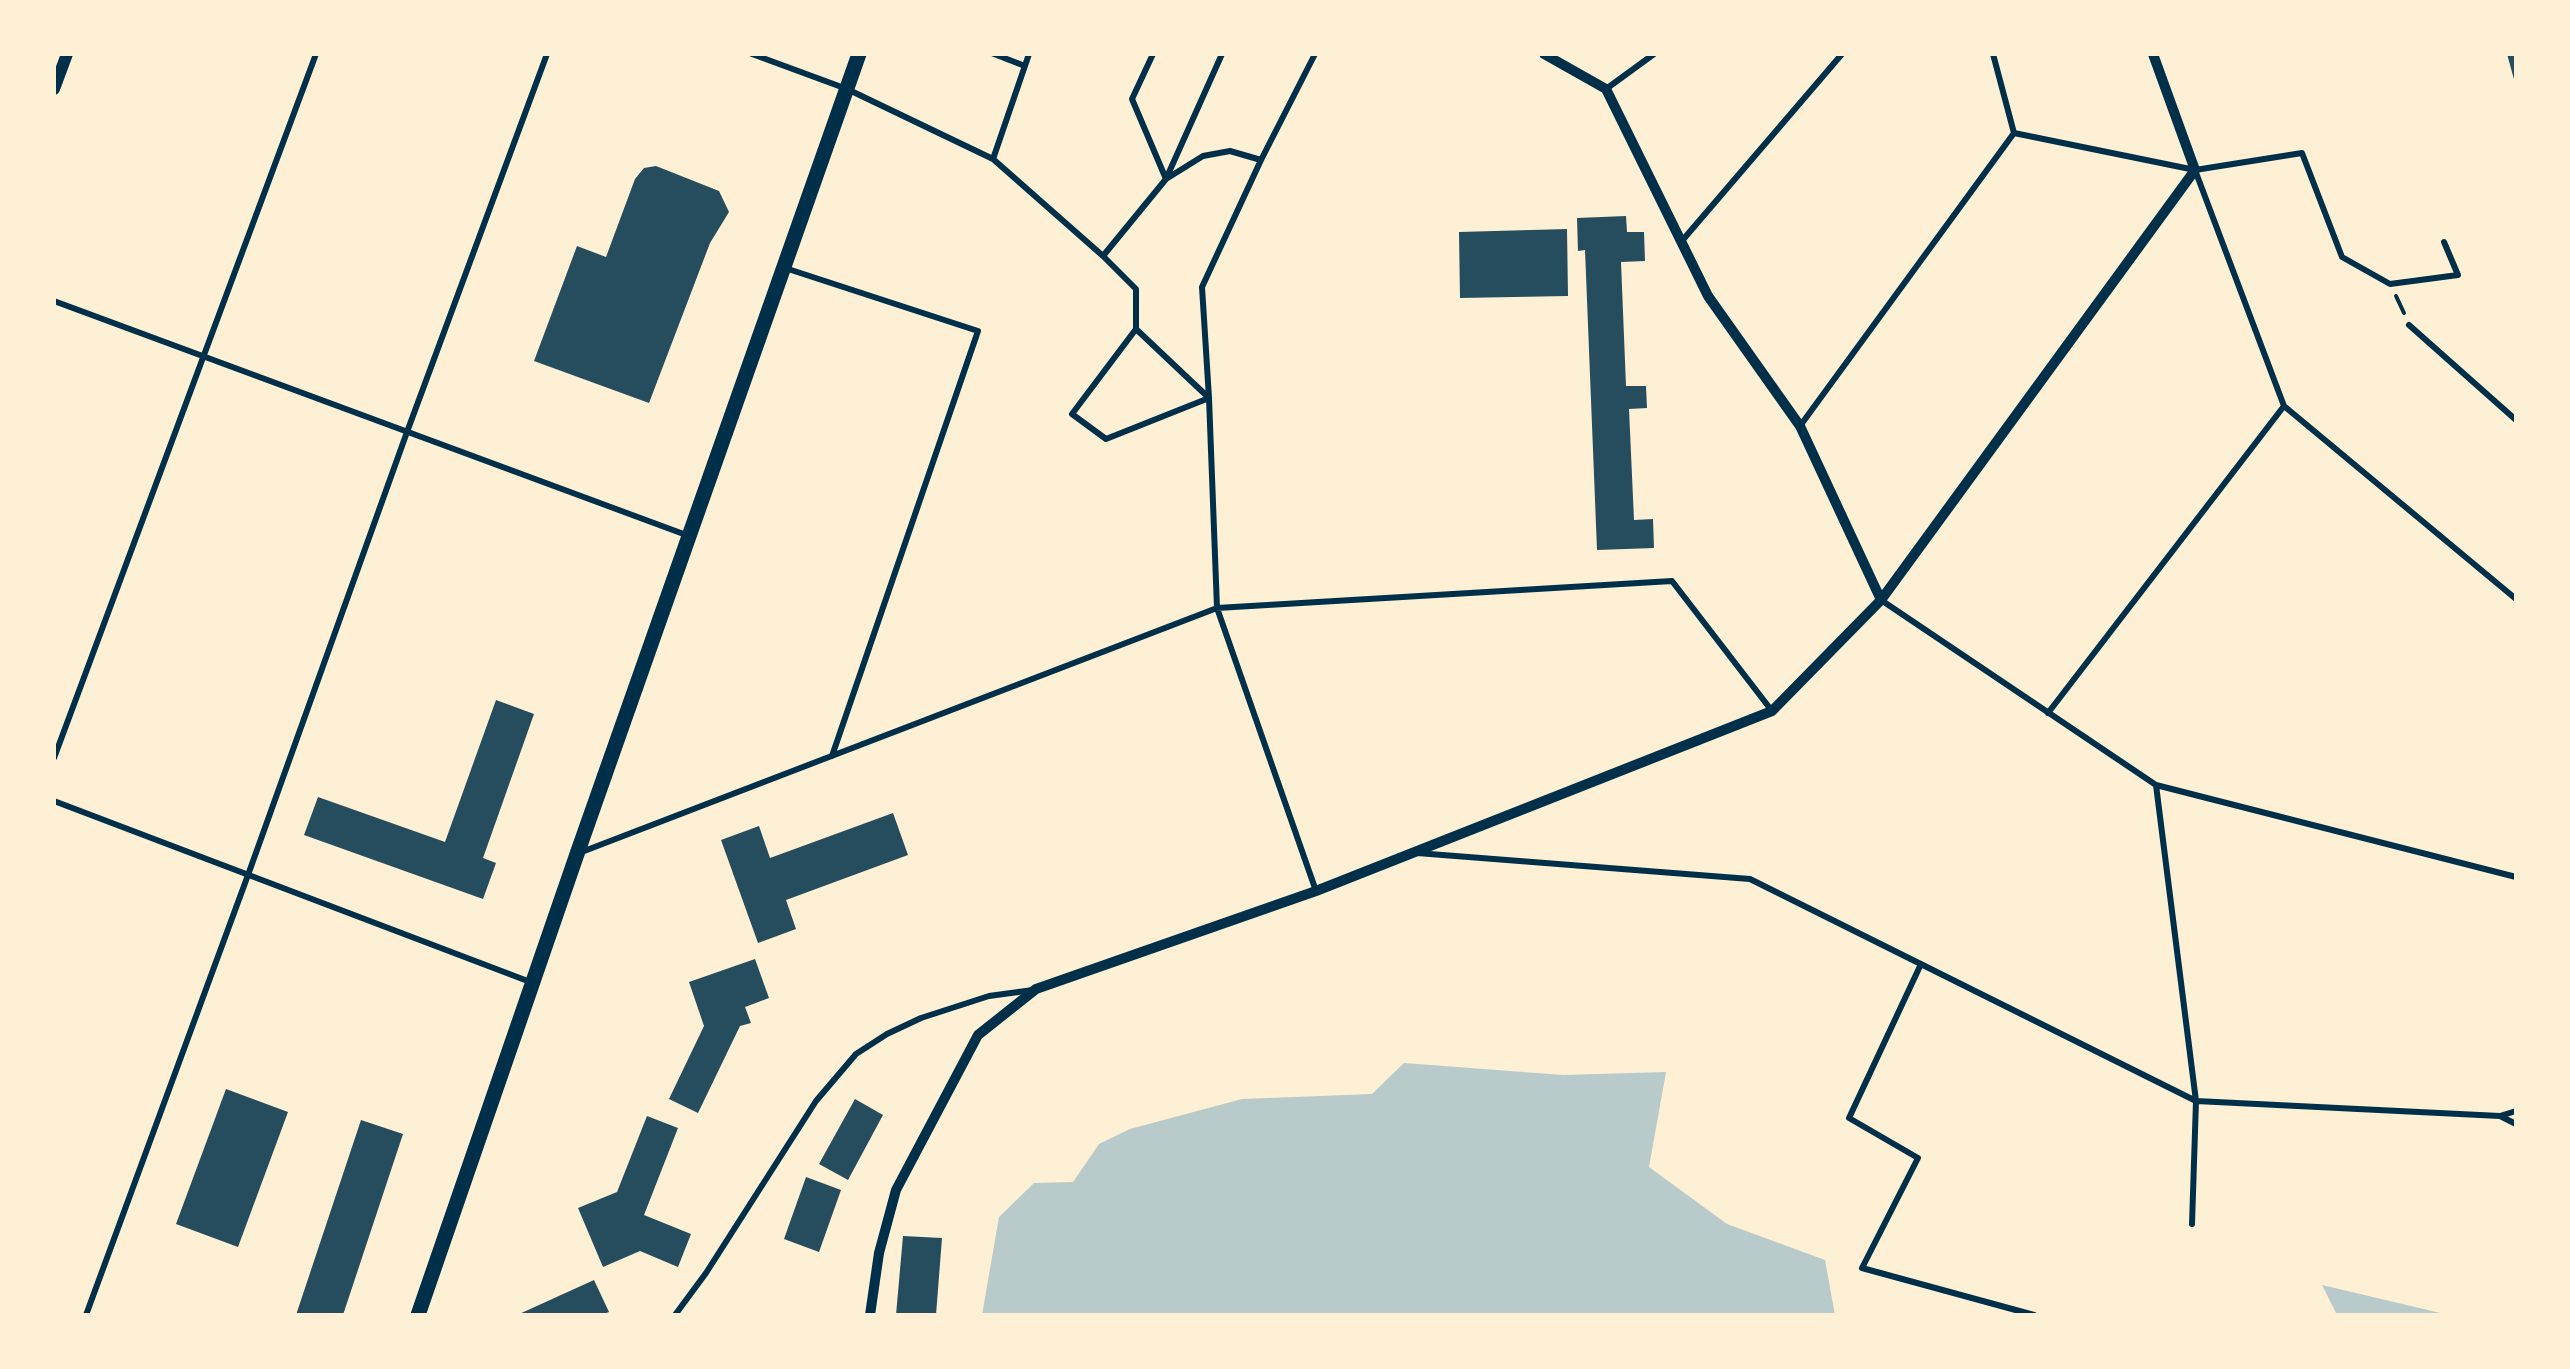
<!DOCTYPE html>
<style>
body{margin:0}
#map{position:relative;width:2570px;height:1369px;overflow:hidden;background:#fdf0d5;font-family:"Exo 2",sans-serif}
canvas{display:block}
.frame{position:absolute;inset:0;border:56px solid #fdf0d5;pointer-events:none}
</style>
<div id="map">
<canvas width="2570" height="1369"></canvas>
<div class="frame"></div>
</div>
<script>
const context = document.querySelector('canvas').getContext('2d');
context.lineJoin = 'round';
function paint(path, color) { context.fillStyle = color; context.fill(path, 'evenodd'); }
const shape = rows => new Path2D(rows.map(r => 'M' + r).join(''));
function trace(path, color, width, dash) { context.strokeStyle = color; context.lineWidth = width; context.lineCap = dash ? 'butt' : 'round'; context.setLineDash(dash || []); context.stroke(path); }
paint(shape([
 [1404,1063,1563,1075,1666,1072,1649,1167,1727,1224,1825,1260,1835,1315,982,1315,999,1217,1034,1183,1073,1182,1099,1144,1130,1129,1242,1099,1372,1094],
 [2322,1285,2449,1315,2337,1315]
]), '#b9caca');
paint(shape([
 [2507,54,2516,54,2516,83,2515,83],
 [656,166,719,191,729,212,710,243,649,403,534,361,577,246,606,257,635,179,644,168],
 [1626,216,1627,232,1644,232,1645,261,1621,262,1626,386,1646,386,1647,408,1629,409,1634,520,1653,519,1654,548,1597,550,1585,250,1578,251,1577,218],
 [1567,229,1568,296,1460,298,1459,232],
 [496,700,534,714,483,858,496,863,483,899,304,835,318,797,445,842],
 [893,813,908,855,786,900,796,929,758,943,721,840,759,826,770,858],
 [755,959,769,998,745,1007,751,1023,740,1026,698,1113,669,1099,704,1026,689,982],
 [226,1089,288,1112,238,1247,176,1224],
 [855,1099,883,1115,848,1180,819,1164],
 [647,1116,678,1128,644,1215,691,1234,678,1267,640,1251,603,1267,578,1208,617,1192],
 [361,1120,403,1134,343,1315,296,1315],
 [806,1177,841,1190,819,1252,784,1239],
 [903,1236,942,1238,936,1315,896,1315],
 [594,1280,609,1312,601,1315,517,1315]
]), '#264d5e');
trace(shape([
 [2396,296,2404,313]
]), '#003049', 4);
trace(shape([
 [752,54,847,89,993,159,1103,256,1136,289,1136,329,1209,398,1106,439,1072,414,1136,329],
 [994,54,1025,66],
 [1153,54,1132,99,1166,179],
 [1315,54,1261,160,1202,287,1209,398,1217,608,1316,891],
 [1606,89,1654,54],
 [2014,133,2195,170,2302,153,2342,257,2390,284,2458,275,2444,242],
 [993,159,1029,54],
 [2195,170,2284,406,2516,599],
 [1166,179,1222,54],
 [1681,242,1842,54],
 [1103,256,1166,179,1203,156,1230,151,1261,160],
 [785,268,978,331,832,756],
 [54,301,689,536],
 [2409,325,2516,420],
 [1800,426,2014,133,1993,54],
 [1881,600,2156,785,2516,877],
 [2048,713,2284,406],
 [54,758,316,54],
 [2156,785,2196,1101,2192,1224],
 [54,801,533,983],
 [579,853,1217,608,1672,581,1772,711],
 [1417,853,1750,879,2196,1101,2500,1116,2516,1124],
 [1921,964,1849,1118,1918,1158,1862,1268,2034,1315],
 [2500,1116,2516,1111],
 [86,1315,248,875,407,432,547,54],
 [675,1315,706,1273,816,1101,856,1054,887,1034,921,1018,989,996,1033,990]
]), '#003049', 6);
trace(shape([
 [1544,54,1606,89,1708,296,1800,426,1881,600],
 [870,1315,879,1253,896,1190,978,1035,1036,989,1316,891,1772,711,1881,600,2195,170,2153,54]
]), '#003049', 10);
trace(shape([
 [54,89,67,54]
]), '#003049', 12);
trace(shape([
 [418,1315,577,854,859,54]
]), '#003049', 15);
</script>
